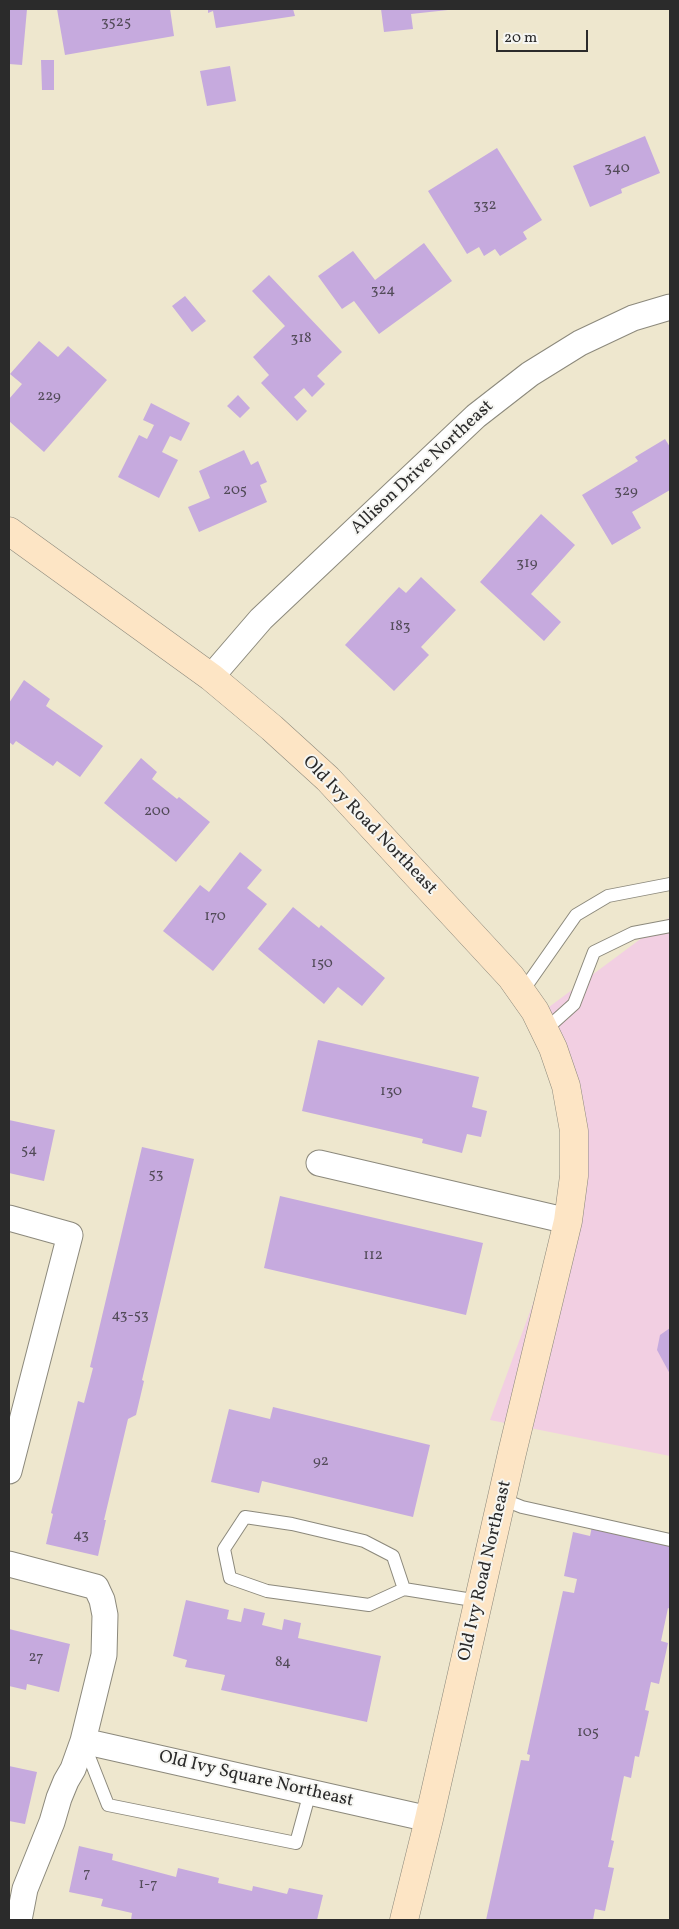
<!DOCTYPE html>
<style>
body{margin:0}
#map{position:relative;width:679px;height:1929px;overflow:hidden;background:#eee7ce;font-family:Vollkorn,serif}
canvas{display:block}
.frame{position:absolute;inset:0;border:10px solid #2b2b2b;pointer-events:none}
.scale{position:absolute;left:496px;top:30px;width:92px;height:22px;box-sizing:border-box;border:2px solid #2b2b2b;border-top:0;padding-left:6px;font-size:15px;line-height:18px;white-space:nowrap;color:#2b2b2b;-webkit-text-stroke:4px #f6f6f2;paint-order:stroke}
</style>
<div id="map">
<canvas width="679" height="1929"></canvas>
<div class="frame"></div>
<div class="scale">20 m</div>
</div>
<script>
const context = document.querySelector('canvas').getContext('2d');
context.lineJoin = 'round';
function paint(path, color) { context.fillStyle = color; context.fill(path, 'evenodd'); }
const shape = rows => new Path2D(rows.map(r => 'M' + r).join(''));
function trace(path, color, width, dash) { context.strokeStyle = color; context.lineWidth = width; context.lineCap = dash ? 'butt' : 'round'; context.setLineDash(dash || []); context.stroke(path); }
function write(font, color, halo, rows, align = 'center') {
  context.font = font + ' Vollkorn,serif'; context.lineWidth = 4; context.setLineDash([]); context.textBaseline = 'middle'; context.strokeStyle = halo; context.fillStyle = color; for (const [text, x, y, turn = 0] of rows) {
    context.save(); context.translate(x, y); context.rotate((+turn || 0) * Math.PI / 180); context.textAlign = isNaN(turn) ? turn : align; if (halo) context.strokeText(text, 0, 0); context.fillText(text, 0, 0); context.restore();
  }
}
paint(shape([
 [670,917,670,1456,490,1420,587,1157,549,1007]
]), '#f2cfe2');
paint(shape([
 [9,9,27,9,22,65,9,64],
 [57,9,170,9,174,36,65,55],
 [208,9,293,9,295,16,216,28,213,11,208,13],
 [381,9,448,9,448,10,411,14,413,29,384,32],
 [41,60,54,60,54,90,42,90],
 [230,66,236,101,207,106,200,71],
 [645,136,660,173,621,189,622,193,590,207,573,166],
 [497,148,542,220,523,232,527,239,500,256,495,249,484,256,479,247,467,254,428,191],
 [424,243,452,281,379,334,354,301,342,309,318,276,353,251,375,280],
 [269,275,342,352,317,376,325,384,312,397,304,388,294,397,307,411,297,421,261,383,269,375,253,357,285,326,252,291],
 [185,296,206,321,192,332,172,306],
 [39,341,58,357,68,346,107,380,44,452,9,421,9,399,22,384,10,374],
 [238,395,250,408,240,418,227,406],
 [151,403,190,423,181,441,170,436,162,452,178,460,159,498,118,477,139,435,147,439,154,425,143,420],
 [665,439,670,447,670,490,632,512,641,528,612,545,582,495,638,461,635,457],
 [244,450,251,465,258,461,267,482,260,485,267,502,199,532,188,507,210,498,199,471],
 [541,514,575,545,531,594,561,622,544,641,480,582],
 [421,577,456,610,421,647,429,655,394,691,345,645,399,587,406,593],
 [24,680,50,699,46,706,103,746,80,777,57,761,53,766,16,741,13,745,9,742,9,703],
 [141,758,157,772,152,779,177,799,179,797,210,822,176,862,104,803],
 [240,852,262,870,247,888,267,904,213,971,163,931,200,885,209,892],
 [293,907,319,928,321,925,385,978,362,1006,338,987,324,1004,258,949],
 [318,1040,479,1077,472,1107,487,1111,481,1137,467,1134,462,1153,422,1143,423,1139,302,1111],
 [9,1120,55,1130,44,1181,9,1173],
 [142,1147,194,1159,142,1380,144,1381,136,1415,128,1419,104,1520,106,1520,98,1556,46,1544,53,1514,51,1513,78,1401,84,1403,93,1368,90,1367],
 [280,1196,483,1243,466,1315,264,1268],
 [670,1328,670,1374,657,1350,660,1335],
 [273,1407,430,1445,413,1517,262,1481,259,1493,211,1482,229,1409,270,1419],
 [592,1526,670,1544,670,1609,668,1608,661,1641,668,1643,659,1684,651,1682,645,1710,649,1711,639,1757,635,1756,631,1778,624,1776,611,1840,614,1841,608,1867,614,1868,605,1911,595,1909,593,1920,486,1920,521,1760,529,1761,530,1755,527,1754,563,1591,574,1593,577,1579,564,1576,573,1532,590,1536],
 [186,1600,229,1610,227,1619,241,1622,244,1608,265,1613,262,1625,282,1630,284,1619,301,1623,298,1638,381,1656,367,1722,221,1690,225,1675,185,1667,187,1660,173,1656],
 [9,1629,70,1644,59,1692,27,1684,26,1690,9,1686],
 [9,1766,37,1772,25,1824,9,1821],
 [79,1846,113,1854,112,1860,176,1877,178,1868,219,1878,218,1883,252,1891,253,1886,287,1894,289,1888,323,1895,317,1920,131,1920,132,1913,101,1906,103,1899,69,1892]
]), '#c6aade');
const lane = shape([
 [522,992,576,915,608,896,670,884],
 [544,1031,574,1004,594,952,633,933,670,926],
 [502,1499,522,1507,670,1540],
 [404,1589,393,1556,364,1541,292,1524,245,1517,224,1549,230,1578,267,1591,369,1605,404,1589,479,1601],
 [84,1744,108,1805,296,1843,310,1792]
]);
const street = shape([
 [211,677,261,619,476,416,530,374,580,343,633,318,670,307],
 [319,1163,568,1221],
 [9,1218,70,1235,9,1471],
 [9,1564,96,1587,102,1600,105,1615,104,1655,83,1741,73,1769,66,1781,59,1798,52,1822,25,1889,19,1920],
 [83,1741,429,1819]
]);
const secondary = shape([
 [9,531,211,677,272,728,328,779,511,977,535,1011,553,1048,566,1086,574,1131,574,1176,568,1221,512,1453,429,1819,404,1920]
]);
trace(lane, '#8c897c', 14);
trace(street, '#8c897c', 27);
trace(secondary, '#8c897c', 29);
trace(lane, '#fff', 12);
trace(street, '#fff', 25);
trace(secondary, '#fde5c5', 28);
write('15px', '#524b58', null, [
 ["3525",116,23],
 ["340",617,169],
 ["332",485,206],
 ["324",383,291],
 ["318",301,339],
 ["229",49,397],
 ["205",235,491],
 ["329",626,492],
 ["319",527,564],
 ["183",400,627],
 ["200",157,812],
 ["170",215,917],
 ["150",322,964],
 ["130",391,1092],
 ["54",29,1151],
 ["53",156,1175],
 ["112",373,1256],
 ["43-53",130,1316],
 ["92",321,1462],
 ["43",81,1536],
 ["27",36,1658],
 ["84",283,1663],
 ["105",588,1733],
 ["7",87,1874],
 ["1-7",148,1885]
]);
write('18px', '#2b2b2b', '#f6f6f2', [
 ["Allison Drive Northeast",423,468,-43],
 ["Old Ivy Road Northeast",369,826,46],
 ["Old Ivy Road Northeast",486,1571,-77],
 ["Old Ivy Square Northeast",256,1780,13]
]);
</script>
